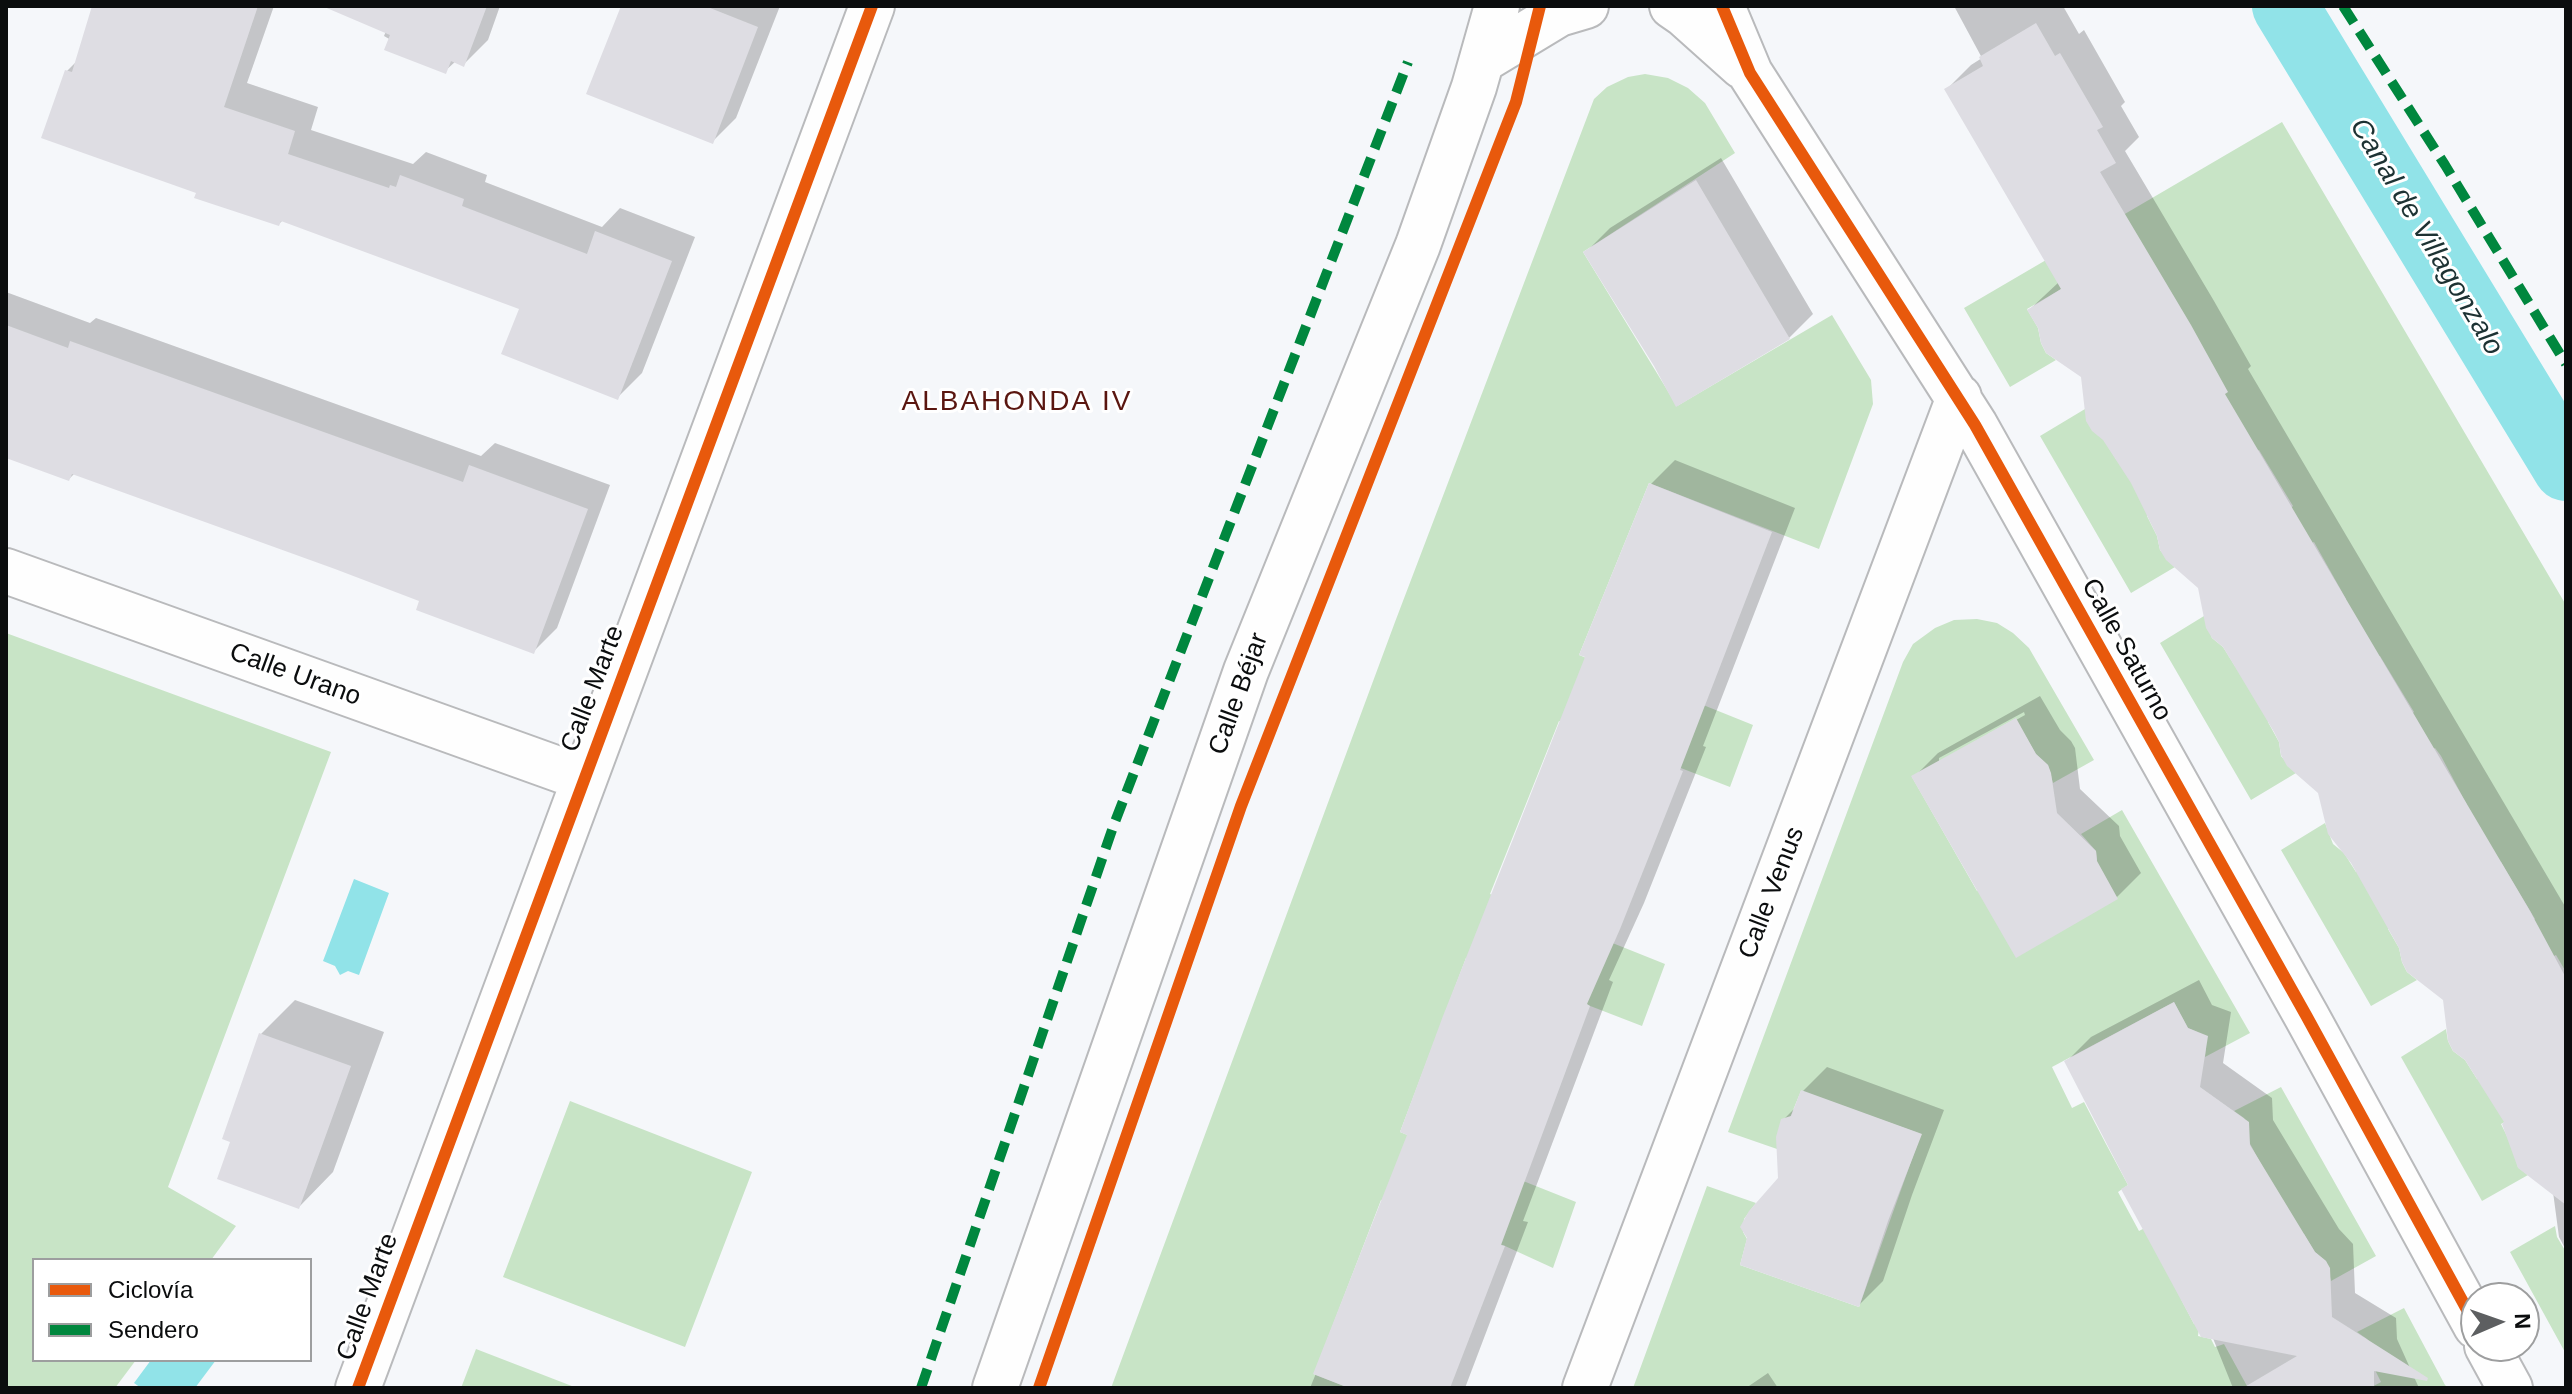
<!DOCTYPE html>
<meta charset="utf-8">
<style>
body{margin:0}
#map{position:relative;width:2572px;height:1394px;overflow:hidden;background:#f5f7fa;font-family:Arial,sans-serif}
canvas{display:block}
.frame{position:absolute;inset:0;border:8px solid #0b0d0e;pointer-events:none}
.legend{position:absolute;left:32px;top:1258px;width:280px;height:104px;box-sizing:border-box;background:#fff;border:2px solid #9d9e9f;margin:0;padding:10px 14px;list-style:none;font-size:24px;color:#0b0d0e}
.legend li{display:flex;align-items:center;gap:16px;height:40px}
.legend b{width:40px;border:2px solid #9d9e9f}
.north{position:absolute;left:2460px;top:1282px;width:80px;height:80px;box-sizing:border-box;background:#fff;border:2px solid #9d9e9f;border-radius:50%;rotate:88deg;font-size:22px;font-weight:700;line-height:32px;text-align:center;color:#0b0d0e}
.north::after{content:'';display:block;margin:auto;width:28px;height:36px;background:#5d5f61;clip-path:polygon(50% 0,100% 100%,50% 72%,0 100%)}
</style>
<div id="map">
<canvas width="2572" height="1394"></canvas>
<div class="frame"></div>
<ul class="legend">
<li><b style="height:10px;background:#e8590c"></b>Ciclovía</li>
<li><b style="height:10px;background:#00873e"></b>Sendero</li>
</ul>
<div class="north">N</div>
</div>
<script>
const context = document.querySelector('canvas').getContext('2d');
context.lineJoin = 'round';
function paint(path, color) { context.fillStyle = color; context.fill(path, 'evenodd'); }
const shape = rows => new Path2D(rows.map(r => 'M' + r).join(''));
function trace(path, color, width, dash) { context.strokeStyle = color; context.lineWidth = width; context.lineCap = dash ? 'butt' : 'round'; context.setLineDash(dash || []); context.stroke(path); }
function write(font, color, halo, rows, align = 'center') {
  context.font = font + ' Arial,sans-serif'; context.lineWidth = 6; context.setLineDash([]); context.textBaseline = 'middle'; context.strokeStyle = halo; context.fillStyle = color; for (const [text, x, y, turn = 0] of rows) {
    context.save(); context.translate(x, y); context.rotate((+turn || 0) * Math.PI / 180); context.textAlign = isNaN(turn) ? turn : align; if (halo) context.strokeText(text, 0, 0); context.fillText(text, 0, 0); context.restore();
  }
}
paint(shape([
 [1645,74,1668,78,1688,88,1705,103,1735,153,1583,252,1677,406,1832,315,1871,380,1873,404,1819,549,1649,483,1579,655,1753,725,1730,787,1559,721,1490,894,1665,964,1642,1026,1466,958,1400,1132,1576,1202,1553,1268,1505,1246,1381,1200,1314,1374,1349,1388,1111,1388,1395,622,1594,99,1607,87,1628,77],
 [2282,122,2566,605,2566,972,2556,955,2548,959,2527,924,2535,919,2501,862,2388,929,2399,948,2402,962,2407,972,2417,980,2371,1006,2281,850,2325,823,2333,844,2344,853,2356,872,2467,805,2441,756,2435,748,2427,752,2407,718,2414,712,2380,656,2268,722,2279,742,2281,756,2296,773,2251,800,2160,643,2204,616,2212,638,2223,647,2235,666,2346,599,2314,542,2306,546,2286,512,2293,506,2259,450,2147,516,2157,536,2160,550,2175,567,2131,593,2040,436,2085,409,2116,459,2140,243,2027,309,2038,328,2041,343,2046,353,2056,360,2010,387,1964,308],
 [1977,619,1997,623,2013,633,2029,648,2094,760,2053,783,2048,765,2036,754,2015,719,1912,777,1977,891,2097,861,2096,851,2081,834,2122,810,2250,1033,2205,1057,2206,1047,2203,1039,2197,1032,2188,1028,2174,1002,2052,1067,2072,1108,2084,1102,2106,1144,2128,1185,2118,1192,2139,1231,2262,1166,2248,1140,2249,1127,2244,1118,2234,1111,2281,1087,2376,1256,2331,1281,2326,1261,2315,1252,2304,1234,2181,1299,2194,1324,2200,1321,2198,1336,2211,1339,2215,1347,2224,1344,2247,1386,2243,1388,1633,1388,1707,1186,1756,1203,1744,1219,1743,1232,1747,1239,1740,1265,1859,1307,1921,1134,1801,1091,1777,1149,1728,1132,1903,662,1913,644,1935,628,1954,620],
 [6,633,331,752,168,1187,236,1226,211,1260,34,1260,34,1360,136,1360,115,1388,6,1388],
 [2566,1025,2521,1113,2501,1124,2511,1144,2518,1167,2528,1175,2482,1201,2401,1057,2446,1029,2448,1041,2453,1051,2465,1060,2477,1079],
 [570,1101,752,1172,685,1347,503,1277],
 [2555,1226,2557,1237,2566,1252,2566,1354,2510,1252],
 [2404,1308,2445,1385,2448,1388,2370,1388,2381,1382,2371,1362,2373,1348,2367,1339,2357,1332],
 [476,1349,577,1388,461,1388]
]), '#c8e4c6');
paint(shape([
 [354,879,389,893,359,975,348,971,340,975,335,966,323,961],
 [151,1360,216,1360,195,1388,141,1388,134,1383]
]), '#91e3e8');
paint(shape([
 [166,6,274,6,247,83,318,107,311,130,413,164,426,152,487,175,485,182,602,227,620,208,695,237,642,373,618,397,521,307,283,220,279,224,198,192,67,71,101,37],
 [396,6,500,6,488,40,464,64,456,61,445,71,384,36],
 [623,6,780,6,736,118,712,142],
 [1954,6,2063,6,2079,34,2084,30,2125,102,2121,106,2139,137,2125,151,2214,301,2251,366,2248,369,2566,908,2566,1250,2559,1237,2553,1192,2507,1122,2444,999,2401,947,2320,792,2281,741,2200,587,2159,535,2083,376,2040,328,2029,310,2059,282,1947,89,1971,65,1982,58],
 [1721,158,1813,314,1789,338,1586,252,1610,228],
 [6,292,90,323,96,318,481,456,495,443,610,485,557,628,533,652,422,600,75,473,69,479,6,456],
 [1675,460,1795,508,1703,746,1706,747,1644,903,1609,980,1613,982,1523,1221,1528,1222,1465,1388,1310,1388,1351,1288,1587,656,1582,654,1651,484],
 [2040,696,2060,730,2071,741,2075,748,2080,789,2119,826,2120,836,2141,873,2117,897,1914,777,1938,753],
 [2024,712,2025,715,1939,763,1939,758],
 [2199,980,2212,1005,2231,1012,2223,1063,2272,1098,2273,1120,2339,1229,2353,1244,2355,1293,2396,1318,2397,1339,2419,1388,2233,1388,2204,1316,2129,1184,2067,1061,2091,1037],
 [295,1000,384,1032,333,1172,299,1207,261,1034],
 [1827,1067,1944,1110,1912,1195,1883,1281,1859,1305,1780,1179,1783,1120,1797,1106,1803,1091],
 [1768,1373,1778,1388,1746,1388]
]), '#0003');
trace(shape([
 [2285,6,2566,468]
]), '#91e3e8', 66);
paint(shape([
 [92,6,258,6,224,107,295,131,288,154,389,188,390,185,396,187,400,175,464,199,462,206,587,254,595,231,672,261,618,400,501,354,519,309,281,221,279,226,194,198,196,193,41,138,65,70,72,72],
 [322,6,487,6,464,67,451,61,446,74,384,50,390,35],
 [621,6,705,6,758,27,713,144,586,94],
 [2036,23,2055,56,2060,53,2103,127,2097,130,2116,163,2100,172,2191,325,2228,392,2225,394,2530,911,2566,978,2566,1205,2518,1168,2502,1124,2504,1122,2465,1060,2453,1051,2448,1041,2443,1000,2407,972,2402,962,2399,948,2351,863,2328,834,2318,793,2287,766,2281,755,2279,742,2274,732,2223,647,2212,638,2206,628,2198,588,2166,560,2160,550,2157,536,2131,483,2103,440,2092,431,2086,421,2081,377,2046,353,2041,343,2038,328,2027,310,2061,289,1944,89,1983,66,1979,57],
 [1696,180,1790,339,1676,407,1654,366,1583,252],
 [6,325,68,348,70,341,463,482,469,465,588,509,534,654,416,610,419,601,335,569,72,474,69,481,6,458],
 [1649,483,1772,532,1680,770,1683,771,1620,929,1587,1004,1590,1006,1501,1245,1505,1246,1450,1388,1349,1388,1313,1374,1407,1135,1400,1132,1443,1016,1585,657,1579,655],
 [2016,718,2036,754,2048,765,2051,773,2057,813,2096,851,2097,861,2118,899,2016,958,1911,776],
 [2174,1002,2188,1028,2208,1036,2200,1087,2249,1122,2250,1145,2315,1252,2326,1261,2330,1268,2332,1317,2428,1378,2427,1381,2374,1371,2374,1388,2243,1388,2297,1356,2201,1337,2121,1189,2128,1185,2064,1061],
 [259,1033,351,1066,299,1209,217,1179,230,1142,222,1139],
 [1801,1090,1922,1134,1888,1221,1859,1307,1740,1265,1747,1238,1740,1227,1749,1211,1778,1178,1776,1137,1781,1119,1791,1116]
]), '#dedde3');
const minor = shape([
 [1672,6,1685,15,1742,66],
 [1722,6,1750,73,1975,425,2307,1017,2476,1326],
 [1483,60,1559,14,1586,6],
 [6,571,583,778],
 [2487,1346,2510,1388],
 [358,1388,872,6],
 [995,1388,1246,671,1418,245,1474,87,1497,6],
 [1585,1388,1959,397]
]);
trace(minor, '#b9babc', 48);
trace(minor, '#fefefe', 44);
trace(shape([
 [2343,6,2445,165,2566,364],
 [921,1388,1113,827,1408,62]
]), '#00873e', 10, [20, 10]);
trace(shape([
 [1722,6,1750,73,1975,425,2307,1017,2476,1326],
 [358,1388,872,6],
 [1039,1388,1241,806,1516,102,1540,6]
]), '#e8590c', 12);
write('26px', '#0b0d0e', '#fff', [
 ["Calle Saturno",2126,650,61],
 ["Calle Urano",295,675,20],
 ["Calle Marte",593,689,-69],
 ["Calle Béjar",1239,694,-70],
 ["Calle Venus",1772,893,-69],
 ["Calle Marte",368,1297,-70]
]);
write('italic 28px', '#1d3233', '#fff', [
 ["Canal de Villagonzalo",2426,237,59]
]);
context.letterSpacing = '2px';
write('28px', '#5a1610', '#fff', [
 ["ALBAHONDA IV",1017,402]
]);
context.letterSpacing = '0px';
</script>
